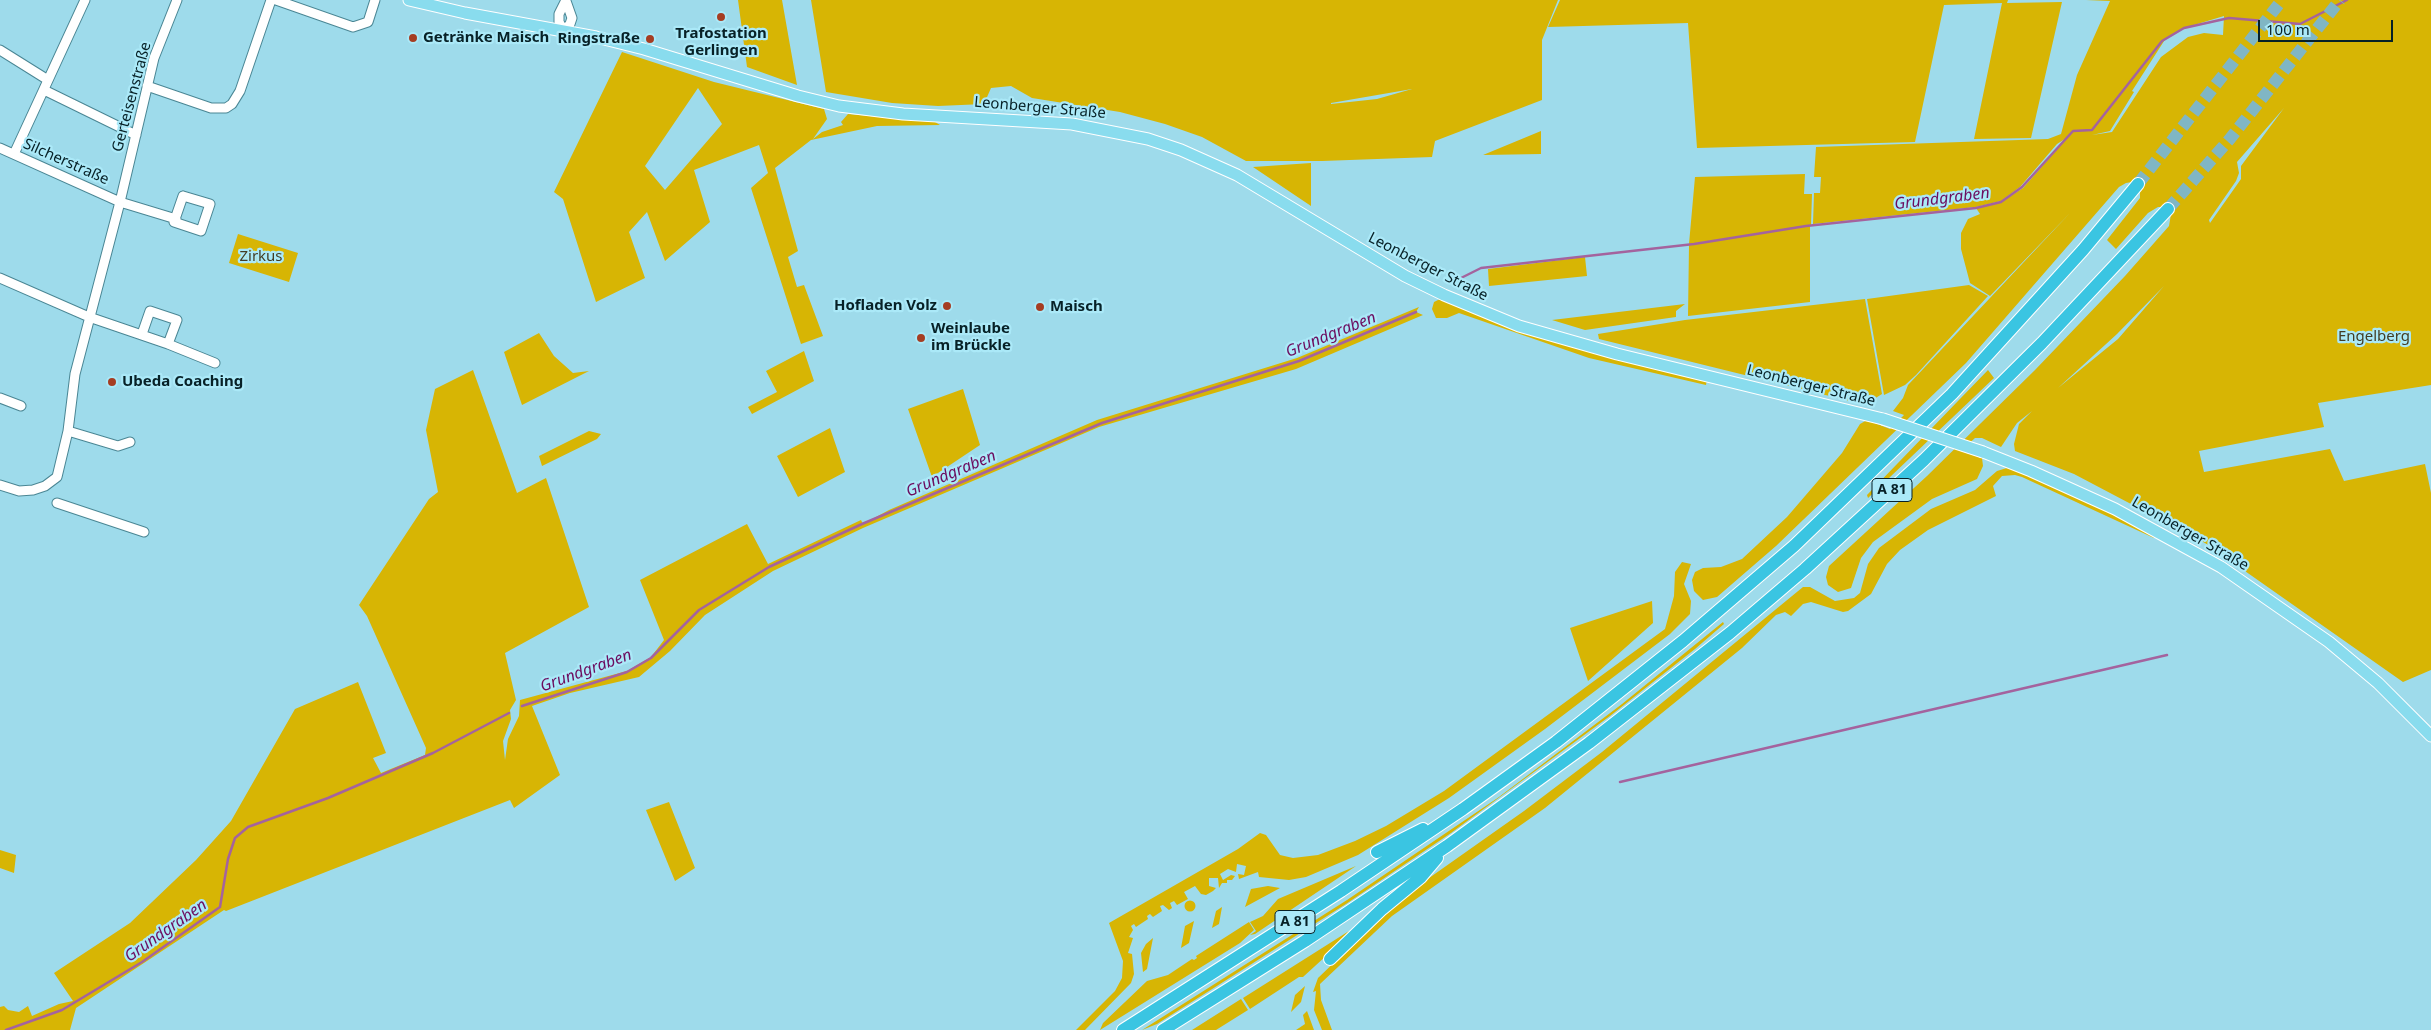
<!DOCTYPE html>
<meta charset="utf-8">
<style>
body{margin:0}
#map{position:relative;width:2431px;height:1030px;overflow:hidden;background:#9edbeb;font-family:"Noto Sans",sans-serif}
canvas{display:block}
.scale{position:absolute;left:2258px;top:20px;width:135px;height:22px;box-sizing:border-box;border:2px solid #072127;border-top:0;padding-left:6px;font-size:15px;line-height:18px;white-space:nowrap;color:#072127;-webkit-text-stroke:4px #abe9f8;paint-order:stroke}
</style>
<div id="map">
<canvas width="2431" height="1030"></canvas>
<div class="scale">100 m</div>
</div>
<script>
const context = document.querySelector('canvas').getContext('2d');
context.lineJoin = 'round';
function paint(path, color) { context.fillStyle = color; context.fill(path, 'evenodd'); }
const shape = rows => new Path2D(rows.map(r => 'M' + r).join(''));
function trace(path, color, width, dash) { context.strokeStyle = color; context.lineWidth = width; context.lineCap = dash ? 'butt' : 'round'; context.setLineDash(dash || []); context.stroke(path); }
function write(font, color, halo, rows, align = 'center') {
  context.font = font + ' "Noto Sans",sans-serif'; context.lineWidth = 4.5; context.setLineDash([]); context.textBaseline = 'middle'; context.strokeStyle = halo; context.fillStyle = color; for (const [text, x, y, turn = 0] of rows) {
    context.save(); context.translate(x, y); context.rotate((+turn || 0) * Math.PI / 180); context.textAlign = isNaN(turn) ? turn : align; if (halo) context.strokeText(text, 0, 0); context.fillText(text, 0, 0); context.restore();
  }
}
paint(shape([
 [738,0,782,0,797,85,747,67],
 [811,0,1558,0,1542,40,1542,100,1435,141,1432,157,1322,161,1246,161,1202,137,1165,124,1120,112,1032,98,1011,86,991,88,984,104,938,106,892,103,826,92],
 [1412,89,1377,99,1331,104,1331,103],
 [1560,0,2008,0,2007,3,2062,2,2031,138,1974,139,2002,3,1944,5,1915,142,1697,148,1688,23,1548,27],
 [2086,0,2431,0,2431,385,2318,403,2324,427,2199,451,2204,472,2330,449,2344,481,2425,464,2431,493,2431,670,2403,682,2205,543,2074,474,2015,451,2014,444,2019,424,2032,411,2017,423,2001,447,1982,438,1975,438,1961,451,1982,458,1983,466,1977,479,1932,499,1873,542,1861,558,1851,588,1838,592,1828,585,1826,577,1829,566,1927,476,2035,370,2125,276,2169,226,2171,214,2162,207,2158,207,2148,213,2116,249,2107,240,2140,198,2140,188,2132,182,2126,183,2119,187,1966,363,1776,546,1717,597,1703,600,1694,591,1692,580,1695,572,1703,568,1721,567,1742,559,1787,517,1842,453,1860,424,1867,420,1890,429,1904,415,1893,411,1903,398,1908,385,2071,212,1990,296,1970,283,1961,249,1961,233,1968,219,1980,214,1976,208,2001,202,2023,188,2068,137,2057,144,2020,187,2001,201,1976,207,1813,224,1814,193,1820,193,1821,177,1814,177,1816,147,2048,139,2061,134,2077,75,2110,1],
 [2224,16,2223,35,2204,33,2188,37,2161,57,2112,132,2092,135,2110,131,2134,92,2132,91,2166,38,2184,28],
 [2284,108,2241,166,2241,179,2210,223,2209,220,2236,181,2239,173,2237,162],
 [2164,286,2118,339,2058,388,2117,334],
 [622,52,714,82,824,109,827,119,813,139,822,132,843,125,841,122,848,114,935,122,940,125,877,126,811,140,775,168,798,251,788,257,797,287,804,285,823,336,801,344,751,188,768,173,759,145,694,170,710,222,665,261,647,212,629,232,645,278,596,302,563,199,554,192],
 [698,88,722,124,665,190,645,166],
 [1541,131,1541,154,1483,155],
 [1311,163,1311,206,1253,167],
 [1805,174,1804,194,1812,194,1811,225,1689,244,1695,177],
 [1810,226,1810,302,1688,316,1689,245],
 [238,234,298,253,289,282,229,263],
 [1585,257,1587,276,1489,286,1488,269],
 [1969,285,1988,296,1916,375,1905,385,1884,395,1867,299],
 [1442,298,1707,379,1706,385,1589,358,1459,313,1447,318,1436,318,1432,309,1434,302],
 [1865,299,1882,394,1874,399,1870,406,1599,339,1598,334,1685,320],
 [1685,304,1676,311,1676,317,1585,330,1552,320],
 [1419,307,1416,312,1423,315,1296,369,1099,427,863,528,773,571,705,615,670,651,639,677,570,693,532,706,560,775,514,808,510,800,226,911,224,910,76,1008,70,1030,0,1030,0,1007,4,1006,8,1010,19,1012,28,1006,32,1016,59,1004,73,1001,54,973,130,923,196,860,231,821,295,709,358,682,386,753,373,758,381,773,425,755,426,748,367,616,359,605,429,499,438,492,426,430,435,389,473,370,517,493,546,478,589,607,505,653,516,700,510,710,511,719,503,741,505,760,508,739,519,716,520,700,627,671,651,657,664,640,640,580,747,524,768,564,861,520,863,524,889,510,1097,420,1297,358],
 [539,333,554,356,573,373,589,371,522,405,504,352],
 [804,351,814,381,752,414,748,407,777,392,766,371],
 [1988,370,1994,378,1868,498,1867,495],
 [963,389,980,445,932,477,908,409],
 [830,428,845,472,798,497,777,456],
 [589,431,601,434,597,439,542,466,539,456],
 [2010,467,2114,513,2153,535,2154,538,2022,477,2015,475,2002,476,1993,486,1996,496,1928,530,1900,550,1887,564,1871,594,1848,611,1843,612,1811,602,1803,604,1791,616,1785,612,1776,615,1742,648,1545,808,1392,916,1320,984,1321,1000,1332,1030,1322,1030,1314,1010,1316,991,1313,992,1318,978,1373,925,1422,883,1524,811,1602,752,1803,587,1810,587,1835,601,1854,598,1860,593,1868,564,1879,548,1931,509,1975,490,1997,471],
 [1682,562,1691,564,1684,584,1691,601,1690,614,1670,634,1545,729,1449,798,1358,855,1306,877,1289,880,1259,877,1258,872,1239,879,1238,874,1244,875,1246,866,1237,864,1236,872,1228,869,1220,874,1223,880,1231,875,1235,876,1232,880,1227,880,1227,883,1222,883,1219,888,1218,878,1209,878,1209,886,1216,888,1213,891,1206,895,1201,894,1195,886,1184,892,1188,899,1177,905,1174,901,1170,903,1172,908,1169,910,1163,905,1160,906,1162,911,1153,917,1150,914,1147,916,1148,919,1136,927,1134,924,1131,926,1133,930,1129,937,1133,938,1128,953,1132,954,1134,974,1131,983,1085,1030,1076,1030,1115,991,1122,978,1123,961,1109,923,1238,849,1260,833,1266,835,1280,855,1293,858,1318,855,1355,841,1386,826,1444,791,1665,629,1674,596,1675,572],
 [1652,601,1653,623,1588,681,1570,628],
 [1723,622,1724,624,1695,649,1610,716,1451,833,1346,904,1157,1024,1142,1030,1347,900,1499,797,1622,704],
 [669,802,695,868,675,881,646,810],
 [0,850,16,855,14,873,0,868],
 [1356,866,1255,934,1250,935,1256,931,1250,922,1263,916,1278,899],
 [1268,886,1280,888,1245,907,1251,889],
 '1184.5 906a5.5 5.5 0 1 1 11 0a5.5 5.5 0 1 1-11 0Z',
 [1222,907,1219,924,1212,928,1216,911],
 [1194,921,1189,943,1181,948,1185,926],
 [1249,922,1254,930,1240,943,1100,1030,1103,1023,1147,981,1168,975,1192,959,1194,960,1197,958,1196,956],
 [1349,931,1338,945,1303,977,1299,977,1250,1009,1243,998],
 [1153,938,1147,969,1143,972,1141,953,1146,944],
 [1305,986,1301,1002,1291,1012,1295,995],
 [1241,999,1248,1010,1216,1030,1192,1030],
 [1307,1011,1314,1030,1296,1030,1305,1024,1303,1015]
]), '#d7b504');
trace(shape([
 [1461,278,1481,268,1694,244,1806,226,1976,208,2001,202,2022,187,2073,131,2092,130,2162,41,2184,28,2229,18,2300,24,2347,0],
 [522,706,627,672,651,658,699,610,769,567,862,524,1102,423,1299,361,1416,312],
 [1620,782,2167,655],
 [6,1030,62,1010,142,962,220,907,228,859,235,838,248,827,328,798,433,753,509,713]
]), '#a4639e', 2.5);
trace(shape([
 [2138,184,2282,0],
 [2168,209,2229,140,2340,0]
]), '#80b6c4', 12, [12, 6]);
const minor = shape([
 [276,0,353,27,368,22,375,0],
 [566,1,572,18,570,24,564,31,559,22,559,14,566,0],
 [0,50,48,80],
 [147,86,211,108,226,108,232,104,240,91,271,0],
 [44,90,136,135],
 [0,148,120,202,176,219],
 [14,154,85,0],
 [183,196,210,204,201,231,174,222,183,196],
 [0,278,89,317,168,344,215,363],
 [142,334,150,311,177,320,168,344],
 [0,398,21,406],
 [68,431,118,446,130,442],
 [0,485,19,491,33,490,45,486,57,477,68,431,75,374,120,202,154,58,177,0],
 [57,503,144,532]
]);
const major = shape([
 [409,0,465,13,596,37,644,49,798,96,839,106,903,114,1072,124,1148,139,1181,150,1237,175,1405,276,1444,295,1519,326,1617,354,1883,419],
 [1983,452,2031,471,2115,509,2221,567,2329,642,2378,683,2431,736]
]);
const highway = shape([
 [1377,852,1423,829],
 [1330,959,1382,909,1421,877,1437,858],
 [1123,1030,1341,891,1463,809,1556,742,1683,641,1794,546,1952,394,2083,250,2138,184],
 [1163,1030,1305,941,1447,846,1589,743,1730,633,1805,569,1924,460,2042,343,2168,209]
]);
trace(minor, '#4a8694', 11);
trace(major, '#fff', 13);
trace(highway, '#fff', 14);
trace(minor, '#fff', 9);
trace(major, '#89dcee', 11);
trace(highway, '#3ac5e2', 12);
const majorBridge = shape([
 [1883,419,1983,452]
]);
trace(majorBridge, '#fff', 13, []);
trace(majorBridge, '#89dcee', 11);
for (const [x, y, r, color] of [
 [721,17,5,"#a53d22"],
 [413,38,5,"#a53d22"],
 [650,39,5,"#a53d22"],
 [947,306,5,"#a53d22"],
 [1040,307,5,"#a53d22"],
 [921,338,5,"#a53d22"],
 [112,382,5,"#a53d22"]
]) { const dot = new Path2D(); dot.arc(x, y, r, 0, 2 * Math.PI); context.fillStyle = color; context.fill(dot); trace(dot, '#abe9f8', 2); }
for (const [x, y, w] of [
 [1892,490,40],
 [1295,922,40]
]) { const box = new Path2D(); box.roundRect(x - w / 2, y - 11.5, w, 23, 4); context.fillStyle = '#abe9f8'; context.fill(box); trace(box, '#072127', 1); }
write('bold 14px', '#072127', null, [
 ["A 81",1892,490],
 ["A 81",1295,922]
]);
write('bold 15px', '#072127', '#abe9f8', [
 ["Trafostation",721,34,"center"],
 ["Gerlingen",721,51,"center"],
 ["Getränke Maisch",423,38],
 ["Ringstraße",640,39,"right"],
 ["Hofladen Volz",937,306,"right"],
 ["Maisch",1050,307],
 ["Weinlaube",931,329],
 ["im Brückle",931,346],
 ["Ubeda Coaching",122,382]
], 'left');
write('15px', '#072127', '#abe9f8', [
 ["Gerteisenstraße",132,97,-75],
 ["Leonberger Straße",1040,108,5],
 ["Silcherstraße",66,162,24],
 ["Leonberger Straße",1428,267,27],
 ["Leonberger Straße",1811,386,14],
 ["Leonberger Straße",2190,534,30]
]);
write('15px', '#433d25', '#abe9f8', [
 ["Zirkus",261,257],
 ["Engelberg",2374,337]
]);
write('italic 16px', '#6c0d5f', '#abe9f8', [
 ["Grundgraben",1942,199,-7],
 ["Grundgraben",1331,335,-22],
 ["Grundgraben",951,474,-23],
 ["Grundgraben",586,671,-20],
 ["Grundgraben",166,931,-35]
]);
</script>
